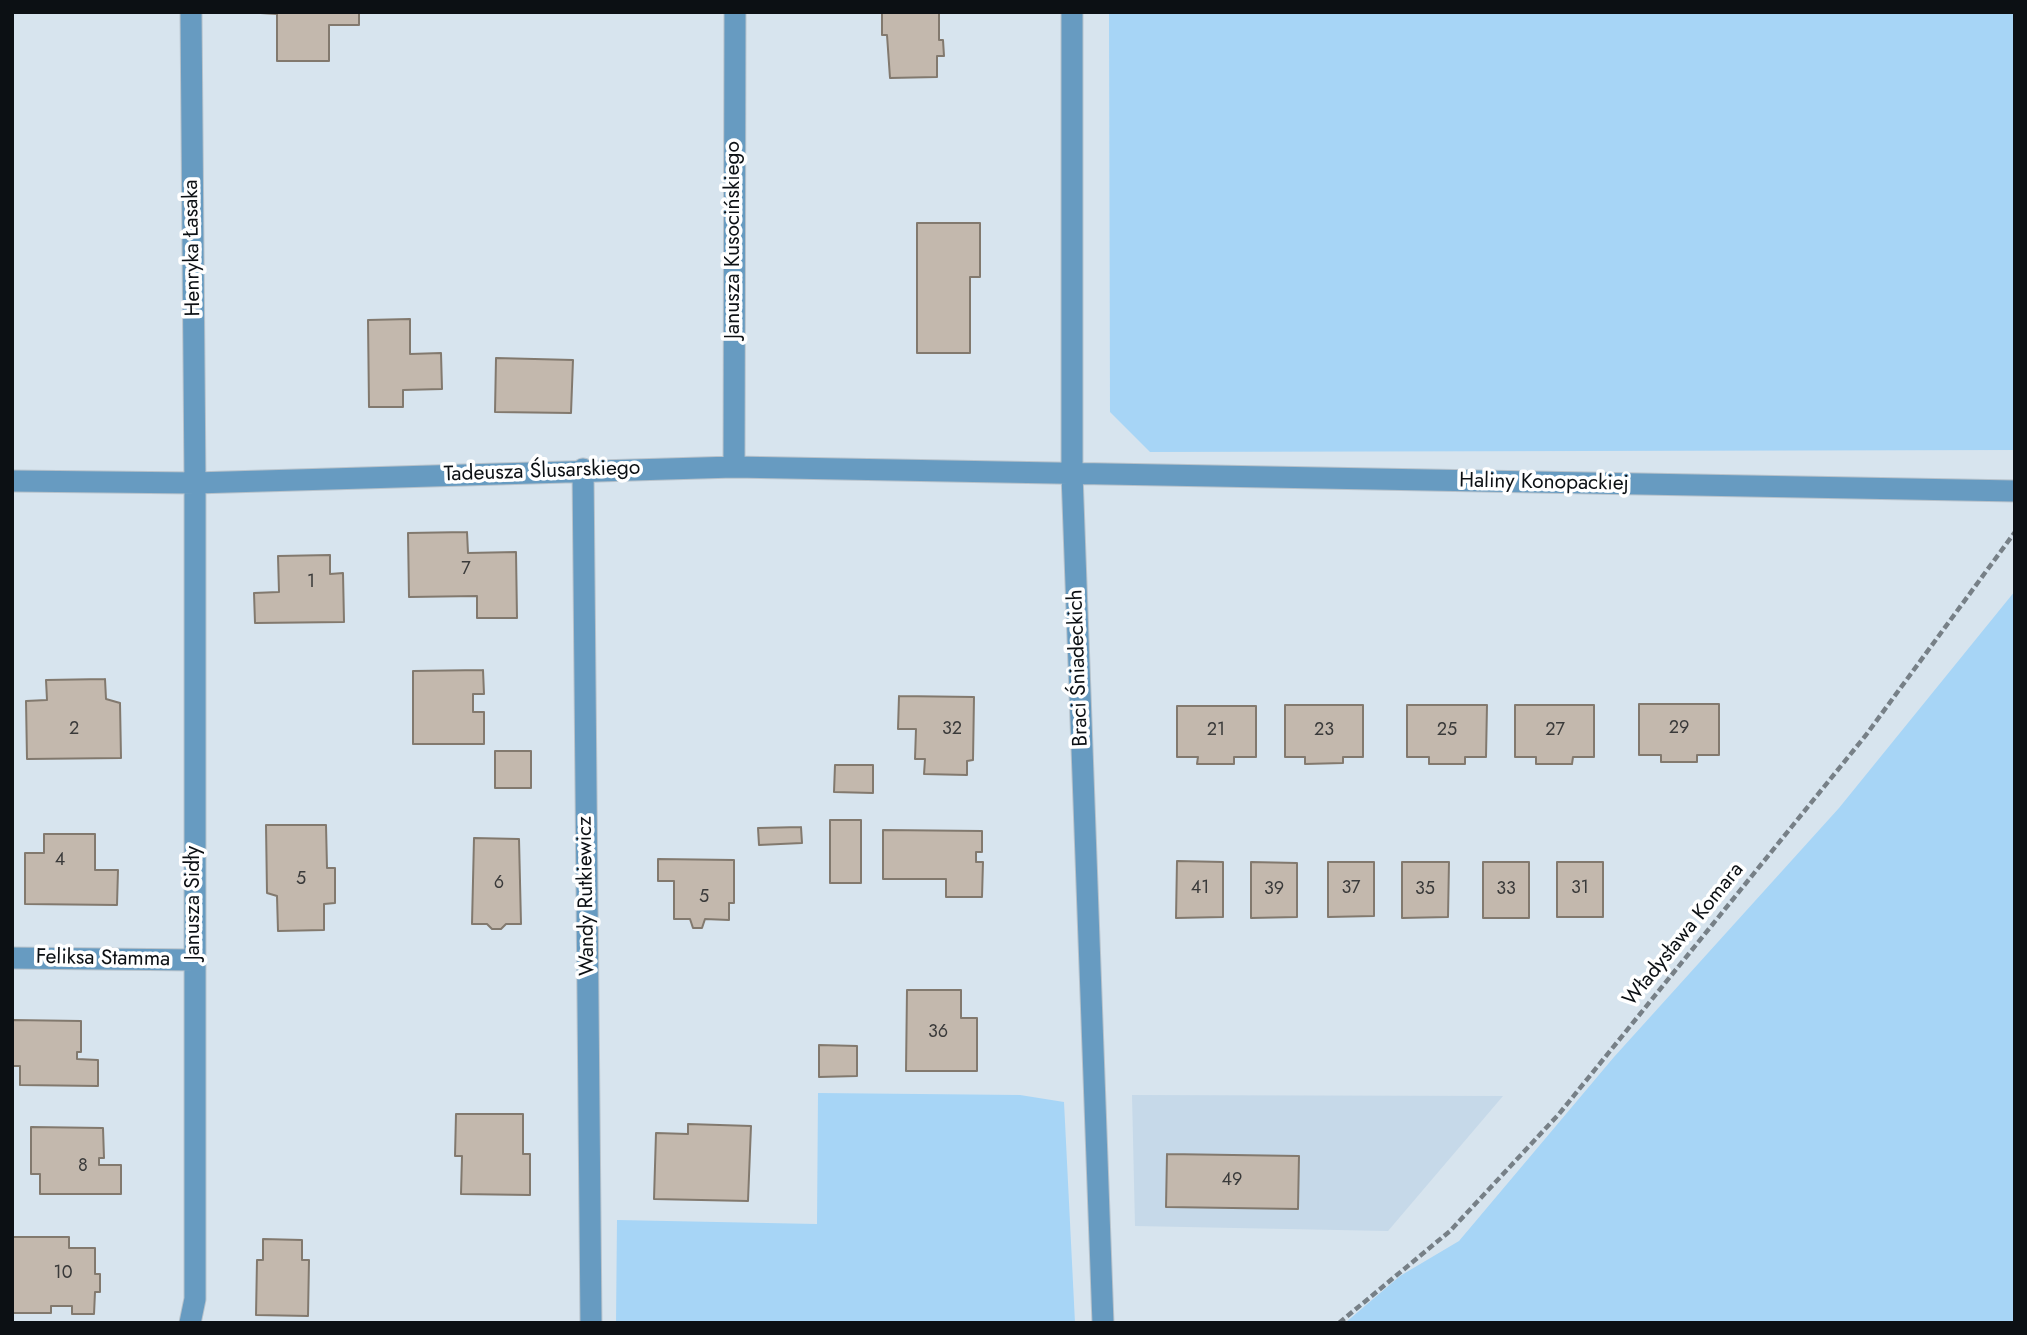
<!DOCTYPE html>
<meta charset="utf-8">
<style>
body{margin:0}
#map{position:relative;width:2027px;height:1335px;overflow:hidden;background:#d7e4ee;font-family:Jost,sans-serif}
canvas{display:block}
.frame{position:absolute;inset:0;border:14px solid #0c1014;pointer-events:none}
</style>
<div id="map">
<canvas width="2027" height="1335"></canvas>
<div class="frame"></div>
</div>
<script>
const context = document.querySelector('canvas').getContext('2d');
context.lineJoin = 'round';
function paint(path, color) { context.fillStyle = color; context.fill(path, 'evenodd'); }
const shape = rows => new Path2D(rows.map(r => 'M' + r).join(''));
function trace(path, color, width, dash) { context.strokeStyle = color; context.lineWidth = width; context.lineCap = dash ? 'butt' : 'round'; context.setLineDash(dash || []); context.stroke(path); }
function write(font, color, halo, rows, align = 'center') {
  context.font = font + ' Jost,sans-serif'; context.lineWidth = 7; context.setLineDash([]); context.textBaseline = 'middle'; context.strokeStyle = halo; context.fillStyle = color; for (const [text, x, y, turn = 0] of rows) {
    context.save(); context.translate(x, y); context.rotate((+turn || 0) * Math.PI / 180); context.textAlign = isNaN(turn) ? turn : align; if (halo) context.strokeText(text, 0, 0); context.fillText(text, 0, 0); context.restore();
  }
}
paint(shape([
 [1132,1095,1503,1096,1388,1231,1135,1226]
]), '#c6d9e9');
paint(shape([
 [1109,12,2015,12,2015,450,1150,452,1110,412],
 [2015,591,2015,1323,1345,1323,1400,1276,1459,1241,1614,1057,1839,808],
 [818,1093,1020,1095,1064,1102,1075,1323,616,1323,617,1220,817,1224]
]), '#a7d5f6');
const building = shape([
 [244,12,359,12,359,25,329,25,329,61,277,61,277,14,244,12],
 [870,12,939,12,939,40,943,40,944,56,937,56,937,77,890,78,887,35,882,35,882,13,870,12],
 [917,223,980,223,980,277,970,277,970,353,917,353,917,223],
 [410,319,410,354,441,353,442,389,403,390,403,407,369,407,368,320,410,319],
 [496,358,573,360,571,413,495,412,496,358],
 [467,532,468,553,516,552,517,618,477,618,477,596,409,597,408,533,467,532],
 [330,555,330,574,343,573,344,622,255,623,254,593,279,592,278,556,330,555],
 [483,670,484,694,473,694,473,712,484,712,484,744,413,744,413,671,483,670],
 [105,679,106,699,120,703,121,758,27,759,26,701,47,700,46,680,105,679],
 [899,696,974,697,973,760,967,761,967,775,924,774,925,759,915,759,916,729,898,729,899,696],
 [1639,704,1719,704,1719,755,1697,755,1697,762,1661,762,1661,755,1639,755,1639,704],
 [1285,705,1363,705,1363,757,1343,757,1343,763,1305,764,1305,757,1285,757,1285,705],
 [1407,705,1487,705,1486,757,1465,757,1465,764,1429,764,1429,757,1407,757,1407,705],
 [1515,705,1594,705,1594,757,1573,757,1572,764,1536,764,1536,757,1515,757,1515,705],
 [1177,706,1256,706,1256,757,1234,757,1234,764,1197,764,1198,757,1177,757,1177,706],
 [495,751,531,751,531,788,495,788,495,751],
 [835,765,873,765,873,793,834,792,835,765],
 [830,820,861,820,861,883,830,883,830,820],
 [266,825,326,825,327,868,335,868,335,903,324,904,324,930,278,931,277,896,267,893,266,825],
 [801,827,802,843,759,845,758,828,801,827],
 [883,830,982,831,982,852,976,852,976,862,983,862,982,897,946,897,946,879,883,879,883,830],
 [44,834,95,834,95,870,118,870,117,905,25,904,25,853,44,853,44,834],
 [474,838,519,839,521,924,506,924,501,929,492,929,487,924,472,924,474,838],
 [658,859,734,860,734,903,729,903,729,920,705,919,702,928,693,928,690,919,674,919,674,881,658,881,658,859],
 [1177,861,1223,862,1223,917,1176,918,1177,861],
 [1251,862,1297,863,1297,917,1251,918,1251,862],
 [1328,862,1374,862,1374,916,1328,917,1328,862],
 [1402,862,1449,862,1448,917,1402,918,1402,862],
 [1483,862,1529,862,1529,918,1483,918,1483,862],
 [1557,862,1603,862,1603,917,1557,917,1557,862],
 [907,990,961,990,961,1018,977,1018,977,1071,906,1071,907,990],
 [12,1020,81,1021,81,1052,77,1052,77,1059,98,1060,98,1086,20,1085,20,1066,12,1066,12,1020],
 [819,1045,857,1046,857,1076,819,1077,819,1045],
 [456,1114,523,1114,523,1154,530,1154,530,1195,461,1194,462,1156,455,1156,456,1114],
 [688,1124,751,1126,748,1201,654,1199,656,1133,688,1134,688,1124],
 [31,1127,103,1128,104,1158,99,1158,99,1165,121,1165,121,1194,40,1194,40,1174,31,1174,31,1127],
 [1167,1154,1299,1156,1298,1209,1166,1207,1167,1154],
 [12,1237,69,1237,69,1248,95,1248,95,1274,100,1274,100,1292,95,1292,94,1314,72,1314,72,1306,51,1306,51,1313,12,1313,12,1237],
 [263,1239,302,1240,302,1260,309,1260,308,1316,256,1315,257,1260,263,1260,263,1239]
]);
paint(building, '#c3b8ad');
trace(building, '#82796e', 2);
const street = shape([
 [1072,12,1072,474,1103,1323],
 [734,467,735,12],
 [583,469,591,1323],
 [12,481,195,483,734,467,2015,491],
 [12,958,194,960],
 [190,1323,195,1299,195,483,191,12]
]);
trace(street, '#b7c2cb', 23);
trace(shape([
 [1339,1323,1450,1231,1559,1114,1866,735,2015,532]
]), '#778087', 4.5, [7, 3.5]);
trace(street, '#679bc1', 21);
write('18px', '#3a3a3a', null, [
 ["7",466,570],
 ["1",311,583],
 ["29",1679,729],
 ["2",74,730],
 ["32",952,730],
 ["21",1216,731],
 ["23",1324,731],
 ["25",1447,731],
 ["27",1555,731],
 ["4",60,861],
 ["5",301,880],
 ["6",499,884],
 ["41",1200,889],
 ["37",1351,889],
 ["31",1580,889],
 ["39",1274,890],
 ["35",1425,890],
 ["33",1506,890],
 ["5",704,898],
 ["36",938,1033],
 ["8",83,1167],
 ["49",1232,1181],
 ["10",63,1274]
]);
write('21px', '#0c1014', '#fff', [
 ["Janusza Kusocińskiego",734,240,-90],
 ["Henryka Łasaka",193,248,-91],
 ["Tadeusza Ślusarskiego",542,472,-2],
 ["Haliny Konopackiej",1544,483,1],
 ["Braci Śniadeckich",1079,668,-92],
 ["Wandy Rutkiewicz",587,896,-91],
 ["Janusza Sidły",194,903,-90],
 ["Władysława Komara",1684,935,-51],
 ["Feliksa Stamma",103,959,1]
]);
</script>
